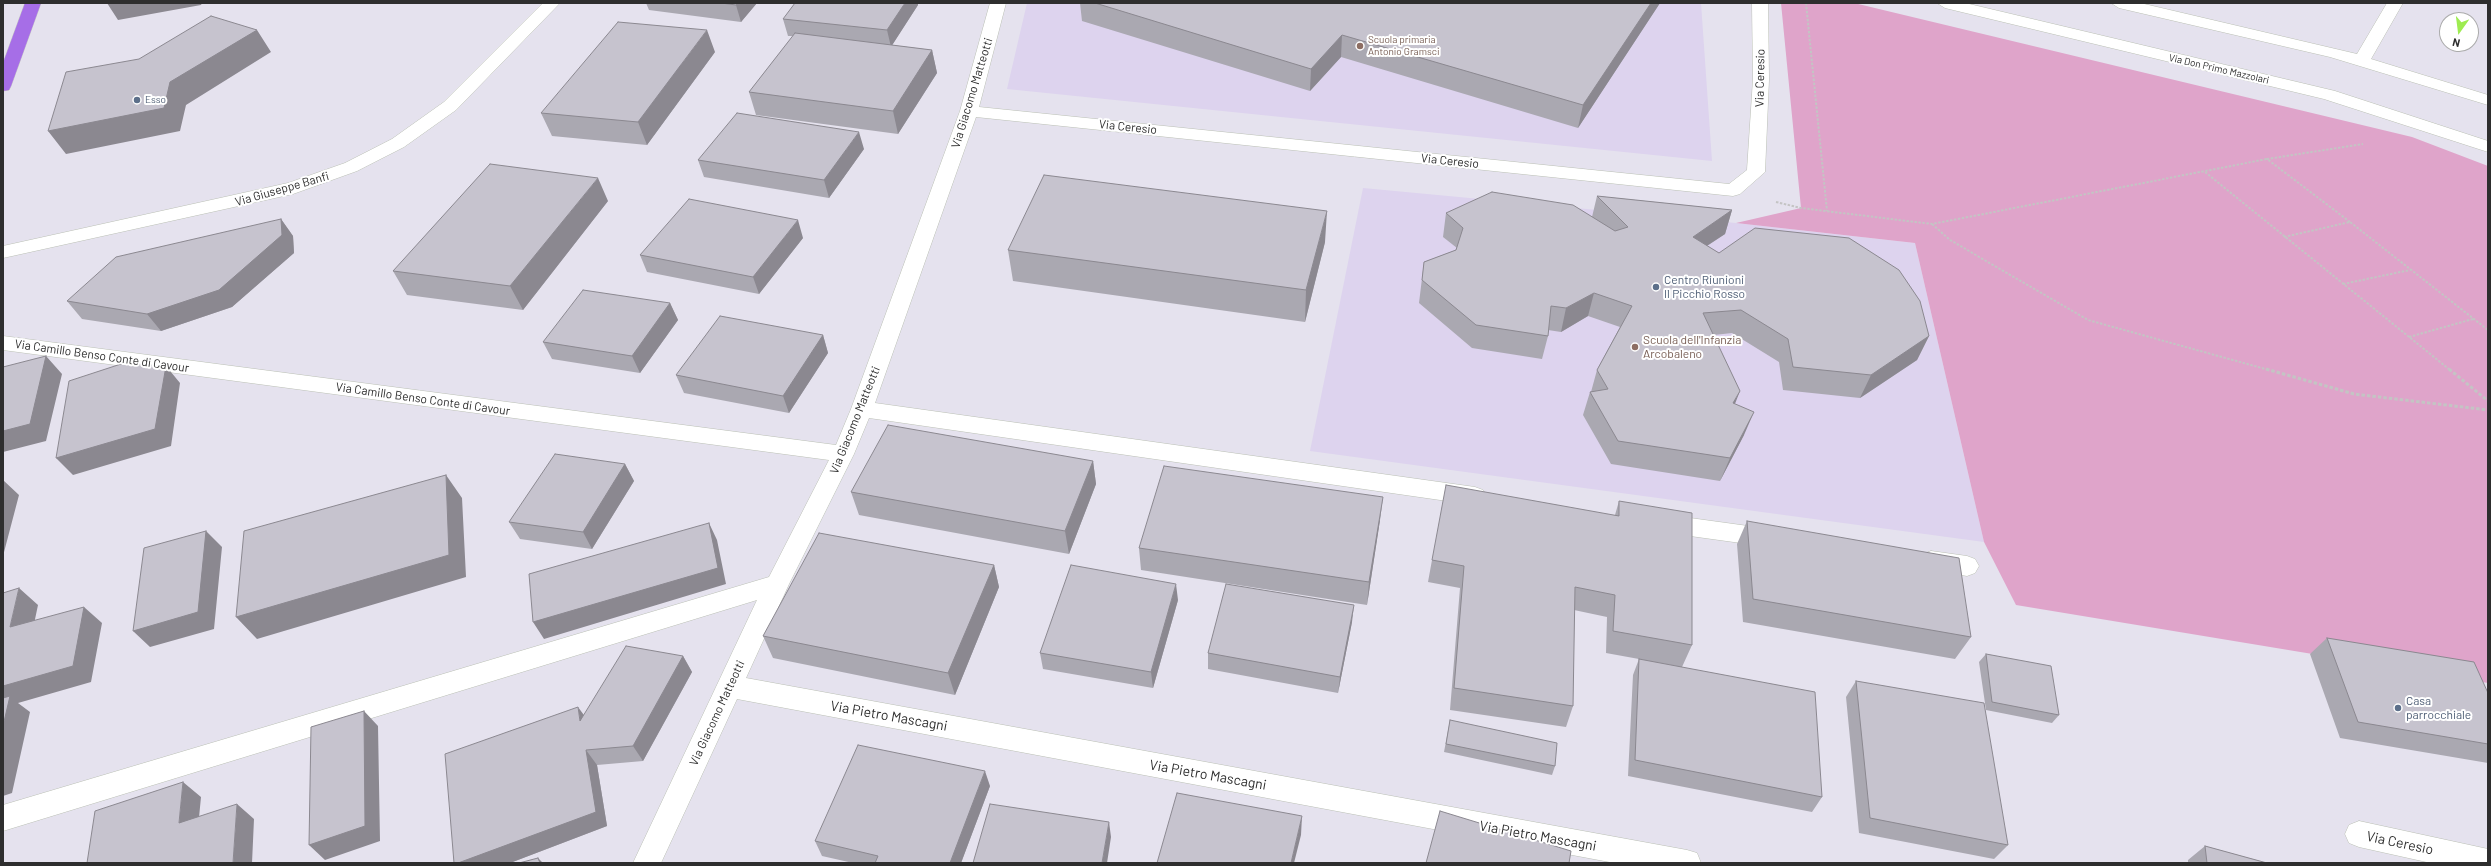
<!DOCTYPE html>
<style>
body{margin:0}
#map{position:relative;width:2491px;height:866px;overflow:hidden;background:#e5e2ee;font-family:Barlow,sans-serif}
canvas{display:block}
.frame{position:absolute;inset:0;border:4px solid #2e2e2e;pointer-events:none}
.north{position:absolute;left:2439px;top:12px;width:40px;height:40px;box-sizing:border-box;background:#fff;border:1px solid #ababab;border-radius:50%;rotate:194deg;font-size:11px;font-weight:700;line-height:16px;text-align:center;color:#2e2e2e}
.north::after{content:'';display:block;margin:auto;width:14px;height:18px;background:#9eec51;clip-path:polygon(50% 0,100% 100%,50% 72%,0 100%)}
</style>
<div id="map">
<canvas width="2491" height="866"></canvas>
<div class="frame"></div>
<div class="north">N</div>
</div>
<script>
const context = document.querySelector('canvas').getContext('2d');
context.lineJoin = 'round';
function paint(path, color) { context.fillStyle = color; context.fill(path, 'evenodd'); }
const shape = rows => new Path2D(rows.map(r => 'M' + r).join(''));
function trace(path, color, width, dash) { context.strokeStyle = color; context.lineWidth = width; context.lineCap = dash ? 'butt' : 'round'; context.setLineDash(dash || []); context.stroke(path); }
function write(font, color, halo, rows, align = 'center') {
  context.font = font + ' Barlow,sans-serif'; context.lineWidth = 4; context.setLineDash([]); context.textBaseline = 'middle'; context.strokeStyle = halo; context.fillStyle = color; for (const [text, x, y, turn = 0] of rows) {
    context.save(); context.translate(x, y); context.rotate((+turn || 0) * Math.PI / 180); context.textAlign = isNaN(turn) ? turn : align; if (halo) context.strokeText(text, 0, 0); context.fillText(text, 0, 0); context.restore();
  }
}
paint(shape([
 [1027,3,1701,3,1712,161,1007,89],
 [1363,188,1736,223,1915,243,1984,542,1310,451]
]), '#ddd3ee');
paint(shape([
 [1781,3,1854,3,2412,137,2488,166,2488,683,2016,605,1984,542,1915,243,1736,223,1801,208]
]), '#dfa4ca');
const minor = shape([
 [543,3,560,3,456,110,404,147,357,171,293,194,3,258,3,246,288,183,345,163,392,139,444,102,543,3],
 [990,3,1006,3,979,107,1729,184,1747,170,1753,79,1752,3,1768,3,1769,79,1765,172,1740,194,1733,196,976,117,875,403,1475,487,1483,490,1486,496,1483,502,1475,505,869,418,854,454,789,584,746,678,1687,850,1697,853,1701,863,1615,863,737,699,661,863,633,863,757,600,3,831,3,805,769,577,829,460,3,350,3,336,836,445,851,409,960,111,990,3],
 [1937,3,1965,3,2335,91,2488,141,2488,152,2324,99,1945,8,1937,3],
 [2111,3,2140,3,2357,54,2387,3,2403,3,2371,59,2488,95,2488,105,2330,57,2119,8,2111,3],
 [1661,514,1770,529,1778,531,1782,538,1778,545,1770,547,1661,532,1653,529,1649,523,1653,517,1661,514],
 [1931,551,1967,556,1975,559,1979,566,1975,573,1967,576,1923,568,1919,561,1923,554,1931,551],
 [2359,821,2488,849,2488,863,2431,863,2359,847,2349,843,2345,834,2349,825,2359,821]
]);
const major = shape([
 [25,3,41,3,11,86,9,90,3,91,3,63,25,3]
]);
trace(minor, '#bbc0b5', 1);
trace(major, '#c4c4c4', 1);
trace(shape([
 [1806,3,1827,211],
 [2205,172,2450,370],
 [1776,202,1801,208,1932,224,2267,159],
 [2350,222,2267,159,2363,144],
 [1932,224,1950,240,2088,320,2269,370],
 [2284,237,2350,222,2488,330],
 [2343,284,2410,270],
 [2409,337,2473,319]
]), '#c4c4c4', 2, [2.5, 1.5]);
trace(shape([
 [2266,369,2354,394,2488,410],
 [2449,369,2488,401]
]), '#c4c4c4', 3, [3.5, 2]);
paint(minor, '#fff');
paint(major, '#a66ee7');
paint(shape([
 [646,3,757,3,741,22,649,10],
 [1080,3,1660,3,1578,128,1341,57,1310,91,1082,21],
 [918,5,892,45,932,50,937,73,898,134,756,115,749,92,793,36,788,36,783,19],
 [715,52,647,145,552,136,541,113],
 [864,149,829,198,704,177,698,160],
 [1597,196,1732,210,1725,234,1707,246,1719,253,1929,336,1917,360,1860,398,1783,390,1779,362,1732,333,1714,335,1744,435,1720,481,1611,464,1583,415,1590,392,1591,392,1597,370,1620,327,1588,316,1561,332,1548,330,1548,336,1542,359,1472,348,1419,303,1424,262,1456,250,1457,248,1443,237,1446,213,1592,217],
 [608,201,523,310,407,295,393,271],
 [281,219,293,236,294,253,232,307,161,331,82,319,67,301],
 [803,238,759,294,647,272,640,255],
 [1325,242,1305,322,1013,281,1008,250],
 [670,303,678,320,640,373,552,359,543,342],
 [823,335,828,353,789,413,684,393,676,375],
 [1093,461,1096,484,1069,554,859,515,851,492],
 [625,464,634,481,592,549,520,539,509,522],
 [1619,501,1692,645,1682,667,1822,797,1812,812,1628,776,1633,675,1639,659,1606,653,1607,617,1574,610,1573,706,1566,727,1450,710,1460,588,1428,582,1432,560,1615,515],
 [1380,520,1367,605,1141,570,1139,548],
 [1747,521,1971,637,1955,659,1743,622,1737,544],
 [994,565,999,587,955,695,773,658,763,636],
 [1178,600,1153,688,1043,669,1040,653],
 [1352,622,1338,693,1208,669,1208,653],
 [2327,638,2488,744,2488,763,2340,738,2310,654],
 [1986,654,2059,715,2052,723,1986,710,1979,662],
 [683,656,692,672,643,761,597,765,607,826,510,863,584,715],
 [1856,681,2008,845,1994,859,1859,833,1846,697],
 [1450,720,1555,766,1552,775,1444,752],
 [990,786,961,863,853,863,822,856,815,841],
 [2205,846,2267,863,2188,863,2188,860]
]), '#aaa8b1');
paint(shape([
 [107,3,202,3,201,5,118,20],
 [738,3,757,3,741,22,736,5],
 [905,3,918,3,918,5,891,47,887,30],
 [1651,3,1660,3,1578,128,1583,105],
 [257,30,271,52,186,105,180,131,66,154,48,131],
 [707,30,715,52,647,145,638,122],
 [1342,35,1341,57,1310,91,1311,69],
 [932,50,937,73,898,134,893,111],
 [859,132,864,149,829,198,824,180],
 [598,178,608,201,523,310,510,286],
 [1732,210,1725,234,1685,260,1693,237],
 [1327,211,1325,242,1305,322,1306,290],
 [281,219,293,236,294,253,232,307,161,331,147,314],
 [798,220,803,238,759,294,753,277],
 [1594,293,1588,316,1561,332,1566,308],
 [670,303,678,320,640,373,632,356],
 [823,335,828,353,789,413,783,396],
 [1929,336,1917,360,1860,398,1871,375],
 [46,356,62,374,46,441,3,452,3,431],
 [166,366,180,383,171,446,73,475,56,458],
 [1740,391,1731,414,1733,403],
 [1754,412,1744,435,1720,481,1730,458],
 [1093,461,1096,484,1069,554,1065,531],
 [625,464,634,481,592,549,583,532],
 [446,475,462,498,466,577,257,639,236,617],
 [3,480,19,495,3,556],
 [1383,497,1380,520,1367,605,1369,582],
 [709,523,717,540,726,584,544,639,533,622],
 [206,531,222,547,214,629,150,647,133,631],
 [994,565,999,587,955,695,948,673],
 [1176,584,1178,600,1153,688,1151,672],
 [19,588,38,605,30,643,10,627],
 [1354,605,1352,622,1338,693,1340,677],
 [84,607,102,623,91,682,18,703,30,712,12,793,3,796,3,686],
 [683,656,692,672,643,761,633,746],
 [578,707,589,722,580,721],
 [364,711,378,726,380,841,325,860,309,845],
 [586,750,597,765,607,826,510,863,458,863],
 [985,771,990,786,961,863,950,863],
 [183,782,201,797,197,838,179,823],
 [237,804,254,819,252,863,233,863],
 [1302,816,1301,835,1294,863,1291,863],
 [1109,822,1111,837,1107,863,1102,863],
 [538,858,543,863,540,863]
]), '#8b8890');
const building = shape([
 [721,3,738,3,736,5,721,3],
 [795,3,905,3,887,30,783,19,795,3],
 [1095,3,1651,3,1583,105,1342,35,1311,69,1095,3],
 [211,16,257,30,170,82,164,108,48,131,66,72,139,59,211,16],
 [618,22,707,30,638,122,541,113,618,22],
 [795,33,932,50,893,111,749,92,795,33],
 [737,113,859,132,824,180,698,160,737,113],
 [490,164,598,178,510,286,393,271,490,164],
 [1044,175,1327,211,1306,290,1008,250,1044,175],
 [1492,192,1573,205,1615,231,1628,227,1597,196,1732,210,1693,237,1719,253,1755,228,1849,238,1899,270,1920,301,1929,336,1871,375,1793,367,1788,339,1741,310,1703,313,1740,391,1733,403,1754,412,1730,458,1618,441,1590,392,1608,389,1597,370,1632,306,1594,293,1566,308,1551,306,1548,336,1476,325,1422,280,1424,262,1456,250,1463,228,1446,213,1492,192],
 [689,199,798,220,753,277,640,255,689,199],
 [281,219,282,235,219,290,147,314,67,301,116,257,281,219],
 [583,290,670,303,632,356,543,342,583,290],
 [720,316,823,335,783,396,676,375,720,316],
 [46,356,30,424,3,431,3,367,46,356],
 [124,363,166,366,155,429,56,458,69,381,124,363],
 [888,425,1093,461,1065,531,851,492,888,425],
 [555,454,625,464,583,532,509,522,555,454],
 [1164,466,1383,497,1369,582,1139,548,1164,466],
 [446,475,449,555,236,617,244,531,446,475],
 [1446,485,1619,516,1619,501,1692,513,1692,645,1613,631,1615,595,1575,587,1573,706,1454,688,1464,566,1432,560,1446,485],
 [1747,521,1959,558,1971,637,1753,599,1747,521],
 [709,523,718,568,533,622,529,574,709,523],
 [206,531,198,612,133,631,144,548,206,531],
 [819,533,994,565,948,673,763,636,819,533],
 [1071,565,1176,584,1151,672,1040,653,1071,565],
 [1226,584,1354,605,1340,677,1208,653,1226,584],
 [19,588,10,627,84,607,73,666,3,686,3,593,19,588],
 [2327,638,2474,662,2488,693,2488,744,2358,722,2327,638],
 [626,646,683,656,633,746,586,750,596,812,458,863,454,863,445,754,578,707,580,721,626,646],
 [1986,654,2051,666,2059,715,1992,702,1986,654],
 [1639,659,1815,692,1822,797,1635,760,1639,659],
 [1856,681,1984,703,2008,845,1870,818,1856,681],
 [10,696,3,726,3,698,10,696],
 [364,711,365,826,309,845,311,727,364,711],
 [1450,720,1557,743,1555,766,1446,744,1450,720],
 [858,745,985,771,950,863,875,863,878,856,815,841,858,745],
 [183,782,179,823,237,804,233,863,87,863,95,811,183,782],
 [1177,793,1302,816,1291,863,1157,863,1177,793],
 [990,804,1109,822,1102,863,973,863,990,804],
 [1440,811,1571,851,1569,863,1426,863,1440,811],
 [2205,846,2267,863,2207,863,2205,846],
 [538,858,540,863,519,863,538,858]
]);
paint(building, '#c6c3ce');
trace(building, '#8b8890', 1);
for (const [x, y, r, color] of [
 [1360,46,4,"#8d6e63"],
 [137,100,4,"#5c6f8a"],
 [1656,287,4,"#5c6f8a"],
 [1635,347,4,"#8d6e63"],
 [2398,708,4,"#5c6f8a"]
]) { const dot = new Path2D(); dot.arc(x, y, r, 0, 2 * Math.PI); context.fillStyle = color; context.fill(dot); trace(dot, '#fff', 1.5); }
write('10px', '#785e54', '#fff', [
 ["Scuola primaria",1368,40],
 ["Antonio Gramsci",1368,52]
], 'left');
write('10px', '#2e2e2e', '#fff', [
 ["Via Don Primo Mazzolari",2219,69,13]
]);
write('10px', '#4e5e75', '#fff', [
 ["Esso",145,100]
], 'left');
write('12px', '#2e2e2e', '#fff', [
 ["Via Ceresio",1760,78,-89],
 ["Via Giacomo Matteotti",972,93,-73],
 ["Via Ceresio",1128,127,6],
 ["Via Ceresio",1450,161,6],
 ["Via Giuseppe Banfi",282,189,-16],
 ["Via Camillo Benso Conte di Cavour",102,356,8],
 ["Via Camillo Benso Conte di Cavour",423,399,8],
 ["Via Giacomo Matteotti",855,420,-68],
 ["Via Giacomo Matteotti",717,713,-65]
]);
write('12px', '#4e5e75', '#fff', [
 ["Centro Riunioni",1664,280],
 ["Il Picchio Rosso",1664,294],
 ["Casa",2406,701],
 ["parrocchiale",2406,715]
], 'left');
write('12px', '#785e54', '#fff', [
 ["Scuola dell'Infanzia",1643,340],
 ["Arcobaleno",1643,354]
], 'left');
write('14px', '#2e2e2e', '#fff', [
 ["Via Pietro Mascagni",889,716,10],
 ["Via Pietro Mascagni",1208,775,10],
 ["Via Pietro Mascagni",1538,836,10],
 ["Via Ceresio",2400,843,12]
]);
</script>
